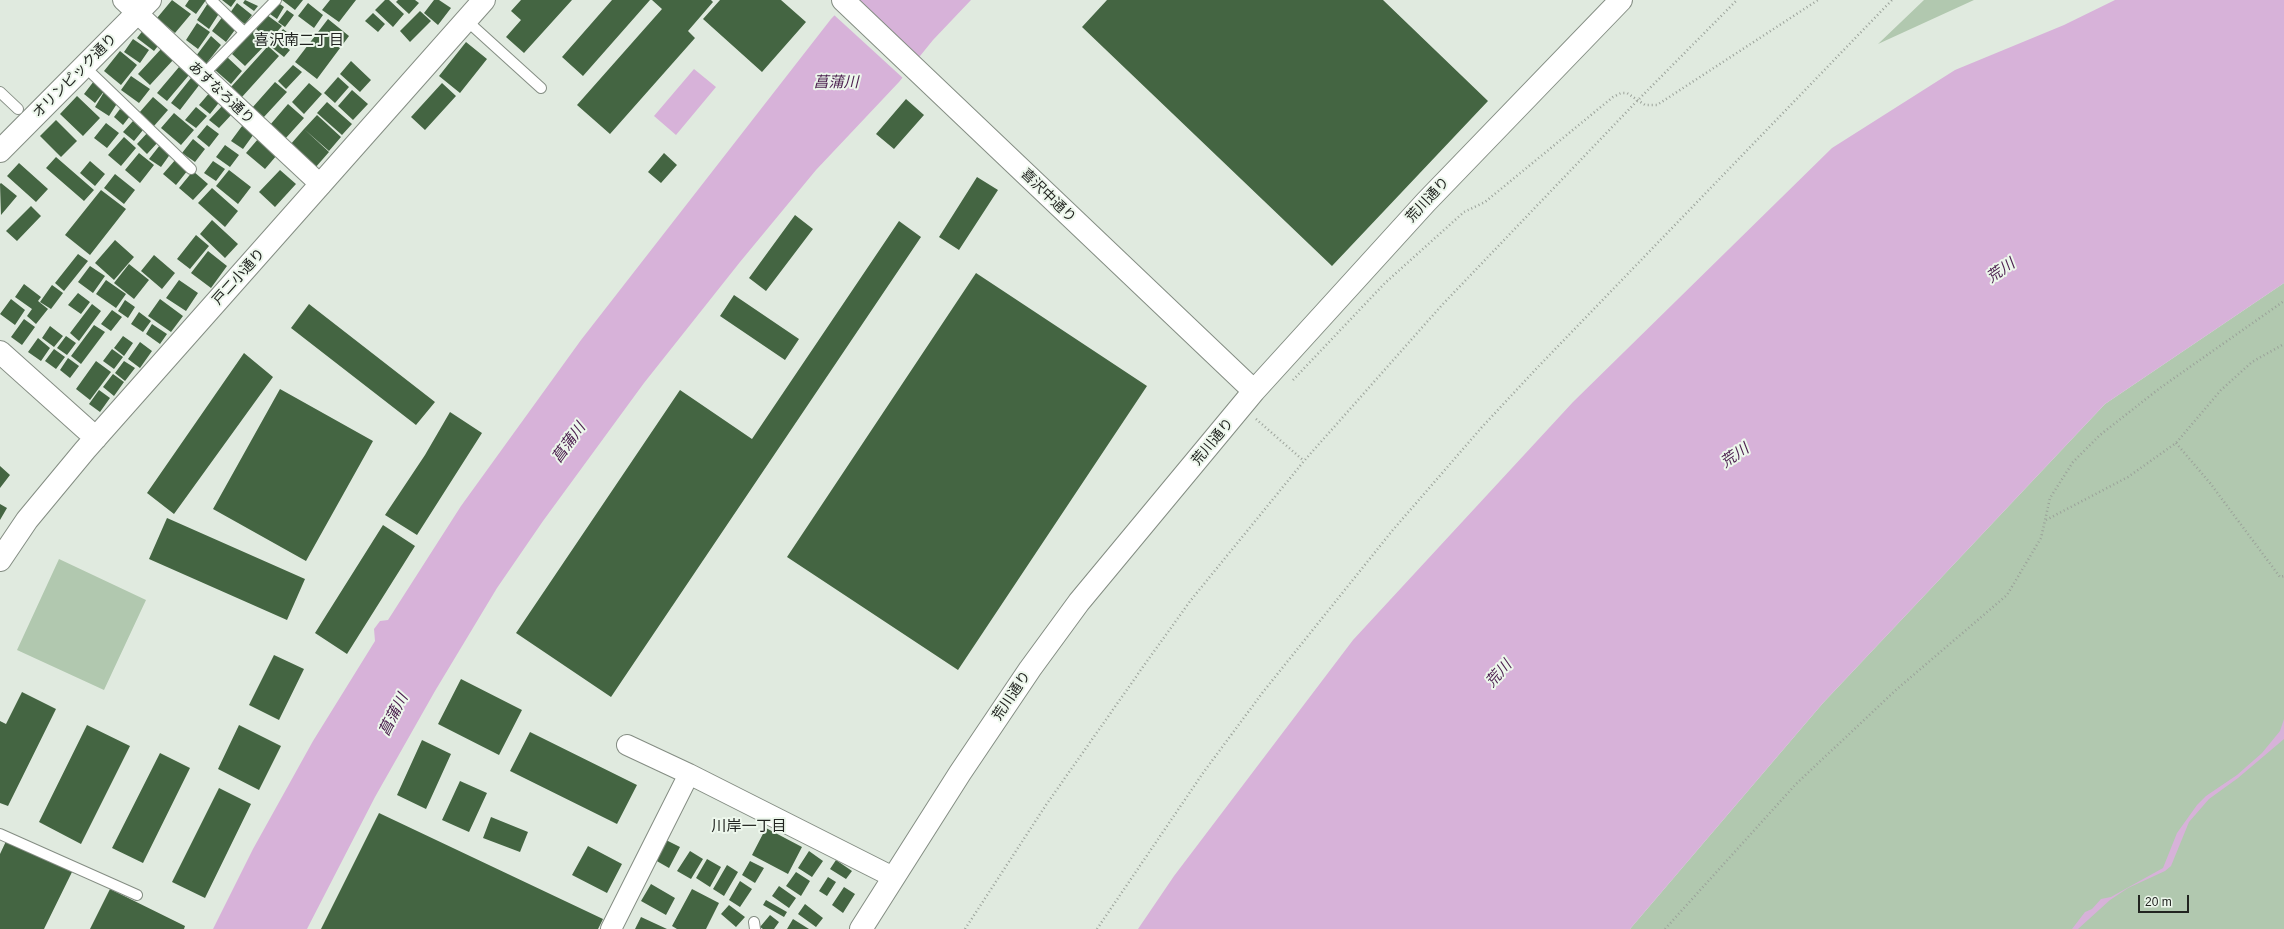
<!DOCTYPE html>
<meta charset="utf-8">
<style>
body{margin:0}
#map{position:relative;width:2284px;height:929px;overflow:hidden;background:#e0eadf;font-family:Arial,sans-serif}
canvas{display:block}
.scale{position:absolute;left:2138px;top:895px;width:51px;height:18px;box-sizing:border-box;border:2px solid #212420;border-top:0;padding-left:5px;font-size:12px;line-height:14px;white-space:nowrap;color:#212420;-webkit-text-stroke:3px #edf7ec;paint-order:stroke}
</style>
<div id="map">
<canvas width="2284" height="929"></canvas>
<div class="scale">20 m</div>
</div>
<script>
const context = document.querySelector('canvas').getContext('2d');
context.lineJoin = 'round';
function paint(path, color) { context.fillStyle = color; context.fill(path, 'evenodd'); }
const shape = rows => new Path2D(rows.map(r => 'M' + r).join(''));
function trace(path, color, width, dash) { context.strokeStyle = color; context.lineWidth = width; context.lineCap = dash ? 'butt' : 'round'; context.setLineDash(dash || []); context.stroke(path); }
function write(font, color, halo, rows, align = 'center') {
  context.font = font + ' Arial,"Noto Sans JP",sans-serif'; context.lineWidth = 4; context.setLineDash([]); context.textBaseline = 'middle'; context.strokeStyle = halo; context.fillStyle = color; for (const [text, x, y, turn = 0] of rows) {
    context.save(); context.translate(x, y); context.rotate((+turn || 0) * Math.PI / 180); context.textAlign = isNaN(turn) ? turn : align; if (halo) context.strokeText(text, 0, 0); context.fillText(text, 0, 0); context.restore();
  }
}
paint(shape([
 [1924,0,1974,0,1878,44],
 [2284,283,2284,929,1630,929,1823,703,2105,404],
 [59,559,146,600,104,690,17,650]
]), '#b1c8af');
paint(shape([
 [849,0,971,0,933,40,899,82,816,170,740,262,644,383,543,521,497,588,435,691,375,797,307,929,213,929,253,849,313,741,375,641,374,629,380,621,388,620,461,506,581,340,831,19],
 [2115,0,2284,0,2284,283,2105,404,1823,703,1630,929,1138,929,1174,876,1353,640,1573,402,1832,148,1955,70,2064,25],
 [694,69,716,87,676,135,654,116],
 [2284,719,2284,739,2238,778,2209,799,2189,822,2171,866,2165,871,2128,888,2110,900,2078,929,2072,929,2085,912,2092,909,2101,899,2111,897,2163,868,2177,833,2197,805,2206,796,2237,775,2262,753,2280,731]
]), '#d7b2d9');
paint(shape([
 [846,0,919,60,904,79,833,14]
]), '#e0eadf');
paint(shape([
 [172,0,191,14,175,33,157,18],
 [189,0,206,0,196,14,185,6],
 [222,0,236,0,231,7],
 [245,0,258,6,254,11,243,3],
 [282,0,303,0,295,10],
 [330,0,356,0,339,22,322,10],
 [385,0,389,0,404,14,393,27,375,10],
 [398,0,415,0,419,3,409,14,396,2],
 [434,0,439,0,451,8,438,25,424,13],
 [521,0,572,0,524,53,506,37,521,20,511,11],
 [612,0,650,0,583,76,562,57],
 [652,0,711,0,713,2,688,31,695,38,610,134,577,105,662,9],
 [720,0,781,0,806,22,762,72,703,19],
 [1107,0,1383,0,1488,101,1332,266,1082,27],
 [277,2,284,7,277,19,270,14],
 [208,3,220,12,209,29,197,20],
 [237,3,252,15,245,24,230,13],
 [308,3,323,15,314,28,298,16],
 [287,10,294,15,285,27,278,22],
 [420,11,431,21,410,42,400,31],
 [373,13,385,24,378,32,365,21],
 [267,15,282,26,270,40,256,29],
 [223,16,237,27,226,42,212,31],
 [328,19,349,36,317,79,295,62],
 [197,23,210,32,198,49,186,40],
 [144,29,161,42,154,51,137,38],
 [283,29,292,36,286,44,277,37],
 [253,30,267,43,245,66,232,54],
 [211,36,221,45,206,64,196,56],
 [133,39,149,50,140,63,124,52],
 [275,39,290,50,284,57,270,46],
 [466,42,487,59,460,93,439,76],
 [268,46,279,56,242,97,231,87],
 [162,48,174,59,150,85,138,74],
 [120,51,137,65,121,85,104,71],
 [227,57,242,71,231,84,215,70],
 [351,61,371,80,360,92,340,74],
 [293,65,302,72,286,89,278,81],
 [179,67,189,75,167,101,157,93],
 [131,76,150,89,139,103,121,90],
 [338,77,349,87,335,103,324,93],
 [191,78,200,84,180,110,171,103],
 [94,81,105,90,95,103,84,94],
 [275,82,287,92,263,118,252,108],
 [309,83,322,94,304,114,292,102],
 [442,83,456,96,425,130,411,117],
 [352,90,368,104,353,120,338,106],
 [211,91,221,100,210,114,199,105],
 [104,92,118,102,109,116,95,107],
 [77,96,100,118,83,136,60,114],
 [153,97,168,110,154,126,139,113],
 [906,99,924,115,894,149,876,134],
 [327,102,352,124,342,135,317,113],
 [224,104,233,113,219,128,209,120],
 [288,104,304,118,285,139,270,125],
 [196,107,207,116,196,128,185,120],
 [120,109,130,116,123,125,114,117],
 [174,113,194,130,181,145,161,128],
 [317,115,341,137,329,151,304,129],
 [56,120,77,141,61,157,40,136],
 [133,121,143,130,134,141,123,132],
 [245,122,256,131,243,149,231,141],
 [106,123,119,133,107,148,94,138],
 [207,125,219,134,209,147,197,137],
 [304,129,329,152,315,168,290,145],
 [149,131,159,141,147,154,137,144],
 [124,137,136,148,121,166,108,155],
 [193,139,205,149,195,162,182,153],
 [258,139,277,155,265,169,246,153],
 [160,145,171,153,161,167,149,159],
 [225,145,239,155,230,167,216,157],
 [139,153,154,165,140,183,125,170],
 [664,153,677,165,661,183,648,172],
 [56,157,94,190,84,201,46,168],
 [176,159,188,170,176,185,163,174],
 [90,161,105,174,95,186,80,173],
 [213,161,225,169,216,181,204,173],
 [19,163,48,189,36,202,7,176],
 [229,170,251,187,238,204,216,186],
 [280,170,296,184,275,207,259,192],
 [193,171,208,184,193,200,179,188],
 [115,174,135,190,124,204,104,188],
 [977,177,998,190,959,250,939,237],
 [1,183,17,196,1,215,0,184],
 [212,188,238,211,225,227,198,203],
 [101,190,126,209,90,255,65,235],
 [31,206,41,216,17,241,6,231],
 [795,215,813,229,766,291,749,278],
 [212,220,238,244,225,258,200,234],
 [899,221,921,237,611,697,516,633,680,390,752,439],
 [196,235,209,246,190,269,177,259],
 [115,240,134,257,114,280,95,263],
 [208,251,227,266,211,288,191,273],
 [78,254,88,261,64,291,55,283],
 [154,255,175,273,162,289,141,271],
 [129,264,149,280,134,299,114,283],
 [90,266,105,276,93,293,78,282],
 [976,273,1147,386,958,670,787,557],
 [106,280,126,294,116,308,96,294],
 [179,280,198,293,186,311,166,298],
 [24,284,41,297,38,301,48,309,36,324,27,316,32,309,15,297],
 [52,285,63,293,51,309,40,302],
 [78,293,90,302,81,314,68,305],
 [734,295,799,339,785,360,720,316],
 [11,299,25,310,15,325,0,314],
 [160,299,183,316,171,332,148,316],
 [125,300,135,307,128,318,118,311],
 [92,304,101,311,79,341,70,333],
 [309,304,435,402,416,425,291,328],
 [112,310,122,317,111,331,101,324],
 [139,312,151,321,143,332,131,324],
 [24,319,35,327,22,345,11,337],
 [152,324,167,334,160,344,146,334],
 [94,325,105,332,81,364,71,356],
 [50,326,63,336,54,347,42,338],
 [66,336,76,343,67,355,57,348],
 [123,336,133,343,124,356,114,348],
 [38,338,50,348,41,361,28,352],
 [140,342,152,351,140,368,128,359],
 [54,349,65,357,56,369,45,361],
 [112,349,123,357,114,369,103,361],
 [244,353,273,377,174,514,147,493],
 [68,358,79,366,70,378,60,370],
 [96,361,111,372,90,400,76,389],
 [124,361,135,368,125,381,115,373],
 [113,374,124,382,114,396,103,387],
 [280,389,373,441,306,561,213,509],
 [99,390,110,398,100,412,89,404],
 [450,412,482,433,417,535,385,515,425,455],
 [0,466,10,475,0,488],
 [0,504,7,508,0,520],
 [167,518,305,579,287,620,149,559],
 [383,525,415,546,347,654,315,633],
 [274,655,304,669,279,720,249,705],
 [461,679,522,710,499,755,438,724],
 [22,692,56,709,8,806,0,803,0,721,6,724],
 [87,725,130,746,81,844,39,822],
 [239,725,281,746,259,790,218,769],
 [530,732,637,785,617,824,510,771],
 [422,740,451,754,426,809,397,795],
 [160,753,190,768,143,863,112,848],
 [460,781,487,793,469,832,442,820],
 [219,788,251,804,205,898,172,882],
 [379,813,603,919,598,929,321,929],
 [491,817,528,832,520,852,483,838],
 [766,828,802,847,788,874,752,855],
 [8,837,73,870,44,929,0,929,0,854],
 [666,840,680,847,669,868,655,860],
 [588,846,622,864,607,893,572,875],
 [690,851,703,859,691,879,677,871],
 [809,851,823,861,812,877,798,868],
 [707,859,721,867,710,887,696,878],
 [836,860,852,871,846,879,830,869],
 [750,861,764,868,755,883,742,875],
 [727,865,738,872,724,896,713,889],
 [796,872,810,881,801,896,786,886],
 [828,877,836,882,827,896,819,891],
 [740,881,752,889,740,907,729,900],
 [651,884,675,898,666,915,641,901],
 [779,886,796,898,789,908,772,896],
 [844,887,855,894,843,913,832,905],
 [110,889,185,926,184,929,90,929],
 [692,889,719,903,706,929,677,929,672,926],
 [766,900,787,912,784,917,763,905],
 [805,904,823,918,816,927,798,914],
 [729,905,745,917,736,927,721,914],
 [770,915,779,922,774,929,763,929,760,927],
 [641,917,667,929,635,929],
 [793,919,809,929,787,929]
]), '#446542');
const lane = shape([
 [211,0,244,32],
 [466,20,541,88],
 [84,66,191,169],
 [202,76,276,0],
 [0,92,18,109],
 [0,834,137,895],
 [754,922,755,929]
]);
const street = shape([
 [123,0,321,185],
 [627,745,689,774,893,877],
 [611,929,689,774]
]);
const secondary = shape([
 [843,0,1254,391],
 [0,352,96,438],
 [0,560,27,520,85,450,484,0],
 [861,929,960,773,1030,669,1079,602,1254,391,1426,202,1621,0]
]);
const primary = shape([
 [0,151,150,0]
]);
trace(lane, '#848d83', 12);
trace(street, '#848d83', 22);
trace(secondary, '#848d83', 24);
trace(primary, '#848d83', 24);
trace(shape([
 [1293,380,1385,283,1464,212,1485,202,1613,97,1621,93,1627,93,1645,105,1657,105,1818,0],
 [1256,419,1304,461],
 [2176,443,2210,483,2280,577,2284,576],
 [2046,520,2128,477,2176,443,2221,390,2252,362,2284,344],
 [965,929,1046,805,1145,664,1191,600,1304,461,1442,305,1637,101,1737,0],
 [1097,929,1203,773,1263,692,1392,531,1482,427,1536,369,1892,0],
 [1665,929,1796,784,1897,689,2007,595,2041,538,2050,498,2073,462,2100,435,2160,388,2284,301]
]), '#9aa199', 2.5, [1, 3]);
trace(lane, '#fff', 10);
trace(street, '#fff', 20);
trace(secondary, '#fff', 22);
trace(primary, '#fff', 22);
write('14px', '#212420', '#edf7ec', [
 ["オリンピック通り",75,76,-45],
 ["あすなろ通り",221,93,43],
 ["喜沢中通り",1048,196,44],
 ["荒川通り",1428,200,-47],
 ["戸二小通り",239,277,-48],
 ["荒川通り",1213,442,-50],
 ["荒川通り",1012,696,-56]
]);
write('15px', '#212420', '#edf7ec', [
 ["喜沢南二丁目",299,41],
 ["川岸一丁目",749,827]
]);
write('italic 15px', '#4a1d4d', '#edf7ec', [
 ["菖蒲川",836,83],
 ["荒川",2001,271,-35],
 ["菖蒲川",569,443,-54],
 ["荒川",1735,456,-35],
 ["荒川",1499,674,-49],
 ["菖蒲川",394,715,-63]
]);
</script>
